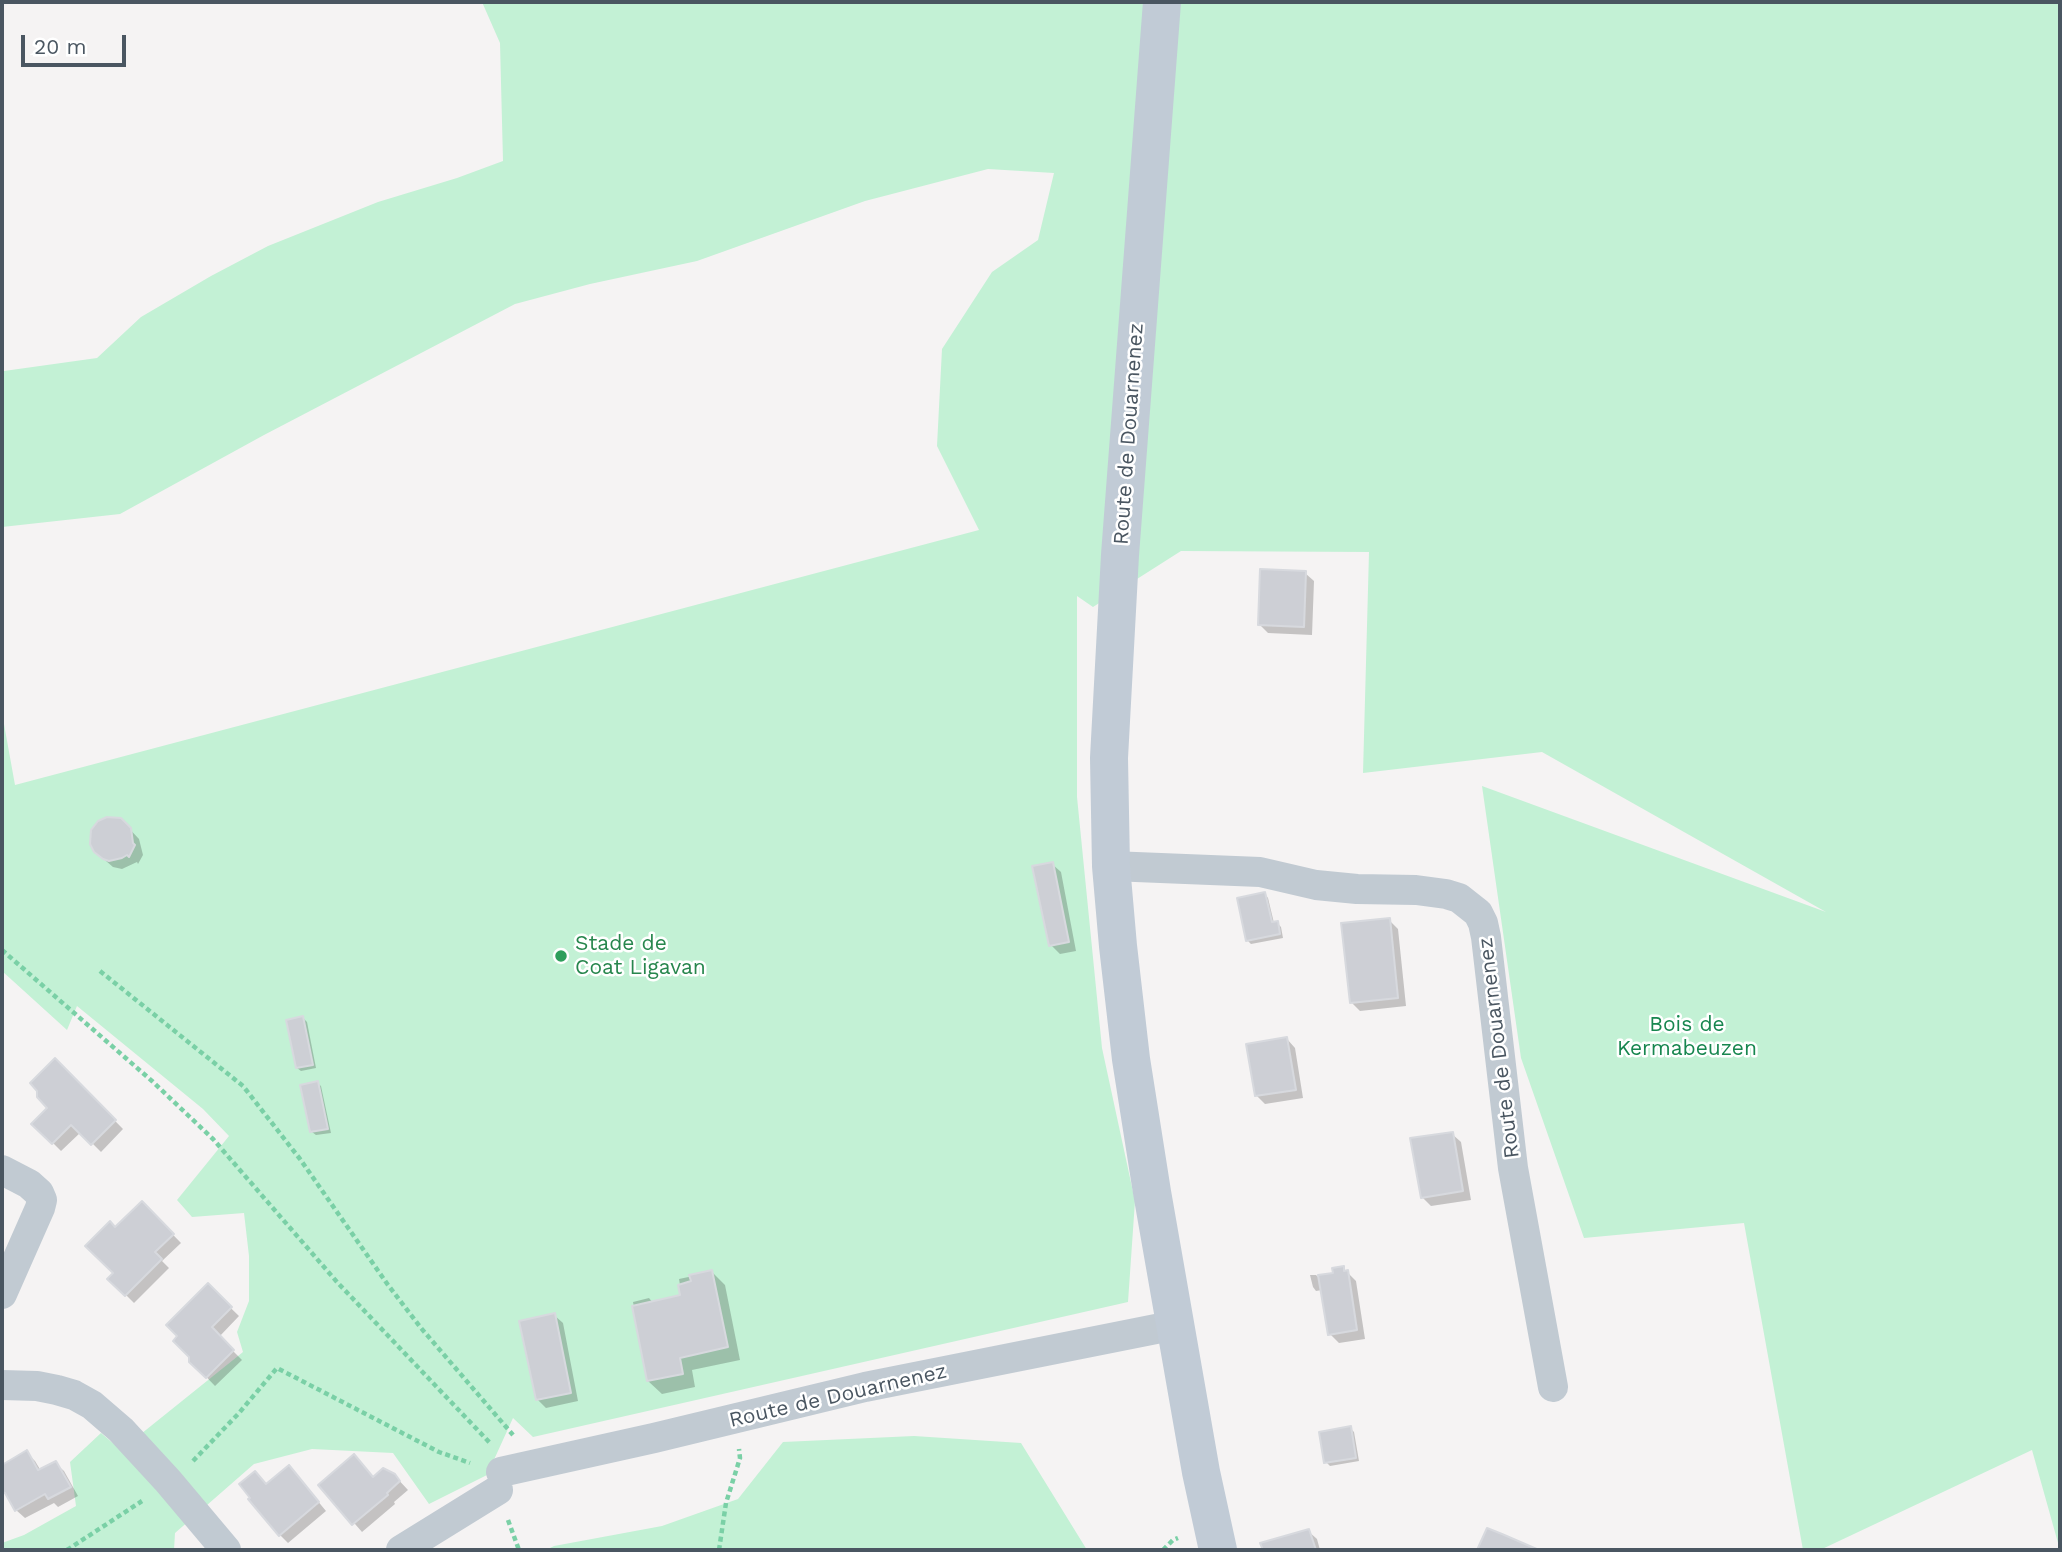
<!DOCTYPE html>
<style>
body{margin:0}
#map{position:relative;width:2062px;height:1552px;overflow:hidden;background:#f5f3f3;font-family:"Work Sans",sans-serif}
canvas{display:block}
.frame{position:absolute;inset:0;border:4px solid #4a5661;pointer-events:none}
.scale{position:absolute;left:21px;top:35px;width:105px;height:32px;box-sizing:border-box;border:4px solid #4a5661;border-top:0;padding-left:9px;font-size:21px;line-height:24px;white-space:nowrap;color:#4a5661;-webkit-text-stroke:5px #fff;paint-order:stroke}
</style>
<div id="map">
<canvas width="2062" height="1552"></canvas>
<div class="frame"></div>
<div class="scale">20 m</div>
</div>
<script>
const context = document.querySelector('canvas').getContext('2d');
context.lineJoin = 'round';
function paint(path, color) { context.fillStyle = color; context.fill(path, 'evenodd'); }
const shape = rows => new Path2D(rows.map(r => 'M' + r).join(''));
function trace(path, color, width, dash) { context.strokeStyle = color; context.lineWidth = width; context.lineCap = dash ? 'butt' : 'round'; context.setLineDash(dash || []); context.stroke(path); }
function write(font, color, halo, rows, align = 'center') {
  context.font = font + ' "Work Sans",sans-serif'; context.lineWidth = 5; context.setLineDash([]); context.textBaseline = 'middle'; context.strokeStyle = halo; context.fillStyle = color; for (const [text, x, y, turn = 0] of rows) {
    context.save(); context.translate(x, y); context.rotate((+turn || 0) * Math.PI / 180); context.textAlign = isNaN(turn) ? turn : align; if (halo) context.strokeText(text, 0, 0); context.fillText(text, 0, 0); context.restore();
  }
}
paint(shape([
 [482,2,2060,2,2060,1550,2032,1450,1820,1550,1803,1550,1744,1223,1584,1238,1521,1058,1482,786,1826,912,1542,752,1363,773,1369,552,1181,551,1093,607,1077,596,1077,797,1102,1048,1135,1201,1128,1302,533,1437,513,1418,487,1475,429,1504,393,1453,312,1449,254,1464,175,1533,174,1550,2,1550,2,1543,24,1535,76,1506,70,1462,101,1433,121,1450,243,1352,237,1332,249,1301,249,1256,244,1213,192,1217,177,1200,229,1136,203,1109,77,1006,67,1030,2,971,2,725,4,724,15,785,979,530,937,446,942,349,992,272,1038,240,1054,173,988,169,865,201,697,261,590,284,515,304,264,435,120,514,2,527,2,374,4,371,97,358,141,317,211,276,268,246,378,202,457,178,503,161,500,43],
 [914,1436,1021,1443,1087,1550,546,1550,554,1546,662,1526,738,1499,783,1442]
]), '#c3f1d5');
paint(shape([
 [1305,573,1314,581,1312,635,1268,633,1260,625],
 [123,822,139,839,143,855,138,864,137,862,122,869,113,867,99,855],
 [1052,864,1061,872,1076,951,1060,954,1051,945],
 [1265,894,1268,898,1274,923,1277,923,1281,927,1283,938,1251,944,1248,941],
 [1389,920,1398,929,1406,1006,1360,1011,1351,1002],
 [303,1018,307,1022,316,1068,301,1071,297,1068],
 [1287,1039,1295,1048,1303,1098,1265,1104,1256,1095],
 [55,1060,123,1129,101,1152,81,1132,61,1151,34,1124,50,1108],
 [317,1083,321,1086,331,1133,316,1135,312,1132],
 [1452,1134,1461,1142,1471,1200,1431,1206,1422,1197],
 [142,1203,181,1243,162,1261,169,1268,134,1303,110,1279,116,1274,115,1229],
 [1343,1268,1356,1281,1365,1339,1339,1343,1330,1334,1322,1290,1316,1291,1313,1287,1310,1275,1316,1275,1318,1277,1335,1274],
 [712,1272,725,1285,740,1360,692,1370,695,1387,662,1394,648,1381,633,1302,649,1298,653,1303,682,1297,679,1279],
 [208,1286,239,1316,219,1337,242,1360,215,1386,191,1361],
 [554,1315,563,1323,578,1401,546,1408,537,1399],
 [1350,1428,1354,1432,1359,1461,1330,1466,1326,1462],
 [26,1452,35,1461,41,1471,55,1463,64,1471,78,1496,58,1507,54,1503,25,1518,16,1510,2,1488,2,1467],
 [394,1475,408,1490,394,1502,395,1504,362,1532,321,1485],
 [297,1476,326,1511,288,1543,280,1535,267,1486],
 [1308,1531,1317,1539,1320,1550,1264,1550,1263,1544]
]), '#0003');
const building = shape([
 [1260,569,1306,571,1304,627,1258,625,1260,569],
 [107,817,121,818,131,828,133,843,135,845,129,857,127,855,122,858,109,861,103,859,94,852,90,844,91,830,98,821,107,817],
 [1053,862,1069,942,1049,946,1032,866,1053,862],
 [1265,892,1272,922,1278,921,1280,934,1246,941,1237,898,1265,892],
 [1390,918,1398,998,1350,1003,1341,923,1390,918],
 [303,1016,313,1065,296,1068,286,1020,303,1016],
 [1287,1037,1296,1090,1255,1096,1246,1044,1287,1037],
 [55,1058,116,1120,91,1145,71,1125,52,1144,31,1124,47,1108,37,1097,37,1091,30,1083,55,1058],
 [318,1081,328,1129,310,1132,300,1085,318,1081],
 [1453,1132,1463,1191,1421,1198,1410,1138,1453,1132],
 [142,1201,174,1234,155,1252,162,1259,125,1296,107,1279,113,1273,85,1246,110,1221,115,1227,142,1201],
 [1344,1266,1344,1271,1348,1270,1357,1330,1328,1335,1318,1275,1333,1273,1332,1268,1344,1266],
 [712,1270,728,1347,680,1358,683,1374,647,1381,632,1306,680,1295,678,1285,691,1281,689,1275,712,1270],
 [208,1283,232,1307,212,1327,234,1350,206,1378,189,1362,189,1357,173,1341,177,1336,166,1325,208,1283],
 [555,1313,571,1393,536,1400,519,1321,555,1313],
 [1351,1426,1356,1458,1324,1463,1319,1432,1351,1426],
 [27,1450,38,1470,56,1461,71,1487,48,1499,45,1494,15,1511,5,1493,2,1492,2,1465,27,1450],
 [354,1454,373,1477,383,1468,395,1474,400,1481,387,1493,388,1495,352,1525,318,1485,354,1454],
 [289,1465,319,1502,279,1536,248,1499,250,1498,239,1484,255,1471,266,1484,289,1465],
 [1487,1528,1502,1534,1539,1550,1477,1550,1487,1528],
 [1309,1529,1316,1550,1263,1550,1260,1543,1309,1529]
]);
paint(building, '#cdcfd5');
trace(building, '#d7d9de', 2);
trace(shape([
 [2,950,152,1081,213,1139,337,1282,490,1443],
 [100,971,243,1086,300,1159,388,1285,421,1328,513,1435],
 [193,1461,239,1413,277,1368,439,1452,470,1463],
 [508,1520,519,1550],
 [67,1550,142,1501],
 [719,1550,726,1503,740,1458,739,1449],
 [1163,1550,1173,1540,1178,1538]
]), '#7ad0a6', 4.5, [5, 3.5]);
trace(shape([
 [1111,866,1260,872,1316,885,1357,889,1416,890,1446,894,1459,898,1478,913,1483,923,1486,937,1513,1168,1553,1387],
 [2,1170,29,1184,39,1193,42,1200,40,1208,2,1294],
 [2,1385,37,1386,57,1390,74,1395,92,1405,121,1430,168,1481,226,1550],
 [501,1472,654,1438,865,1387,1176,1325],
 [401,1550,498,1490]
]), '#c1cad2', 30);
trace(shape([
 [1162,2,1120,555,1109,758,1111,866,1118,946,1131,1059,1152,1192,1201,1472,1218,1550]
]), '#c1cbd6', 38);
for (const [x, y, r, color] of [
 [561,956,7,"#2e9e5b"]
]) { const dot = new Path2D(); dot.arc(x, y, r, 0, 2 * Math.PI); context.fillStyle = color; context.fill(dot); trace(dot, '#fff', 2.5); }
write('21px', '#4a5661', '#fff', [
 ["Route de Douarnenez",1129,434,-86],
 ["Route de Douarnenez",1499,1048,-97],
 ["Route de Douarnenez",838,1396,-13]
]);
write('21px', '#27864d', '#fff', [
 ["Stade de",575,944],
 ["Coat Ligavan",575,968]
], 'left');
write('21px', '#17864f', '#fff', [
 ["Bois de",1687,1025],
 ["Kermabeuzen",1687,1049]
]);
</script>
